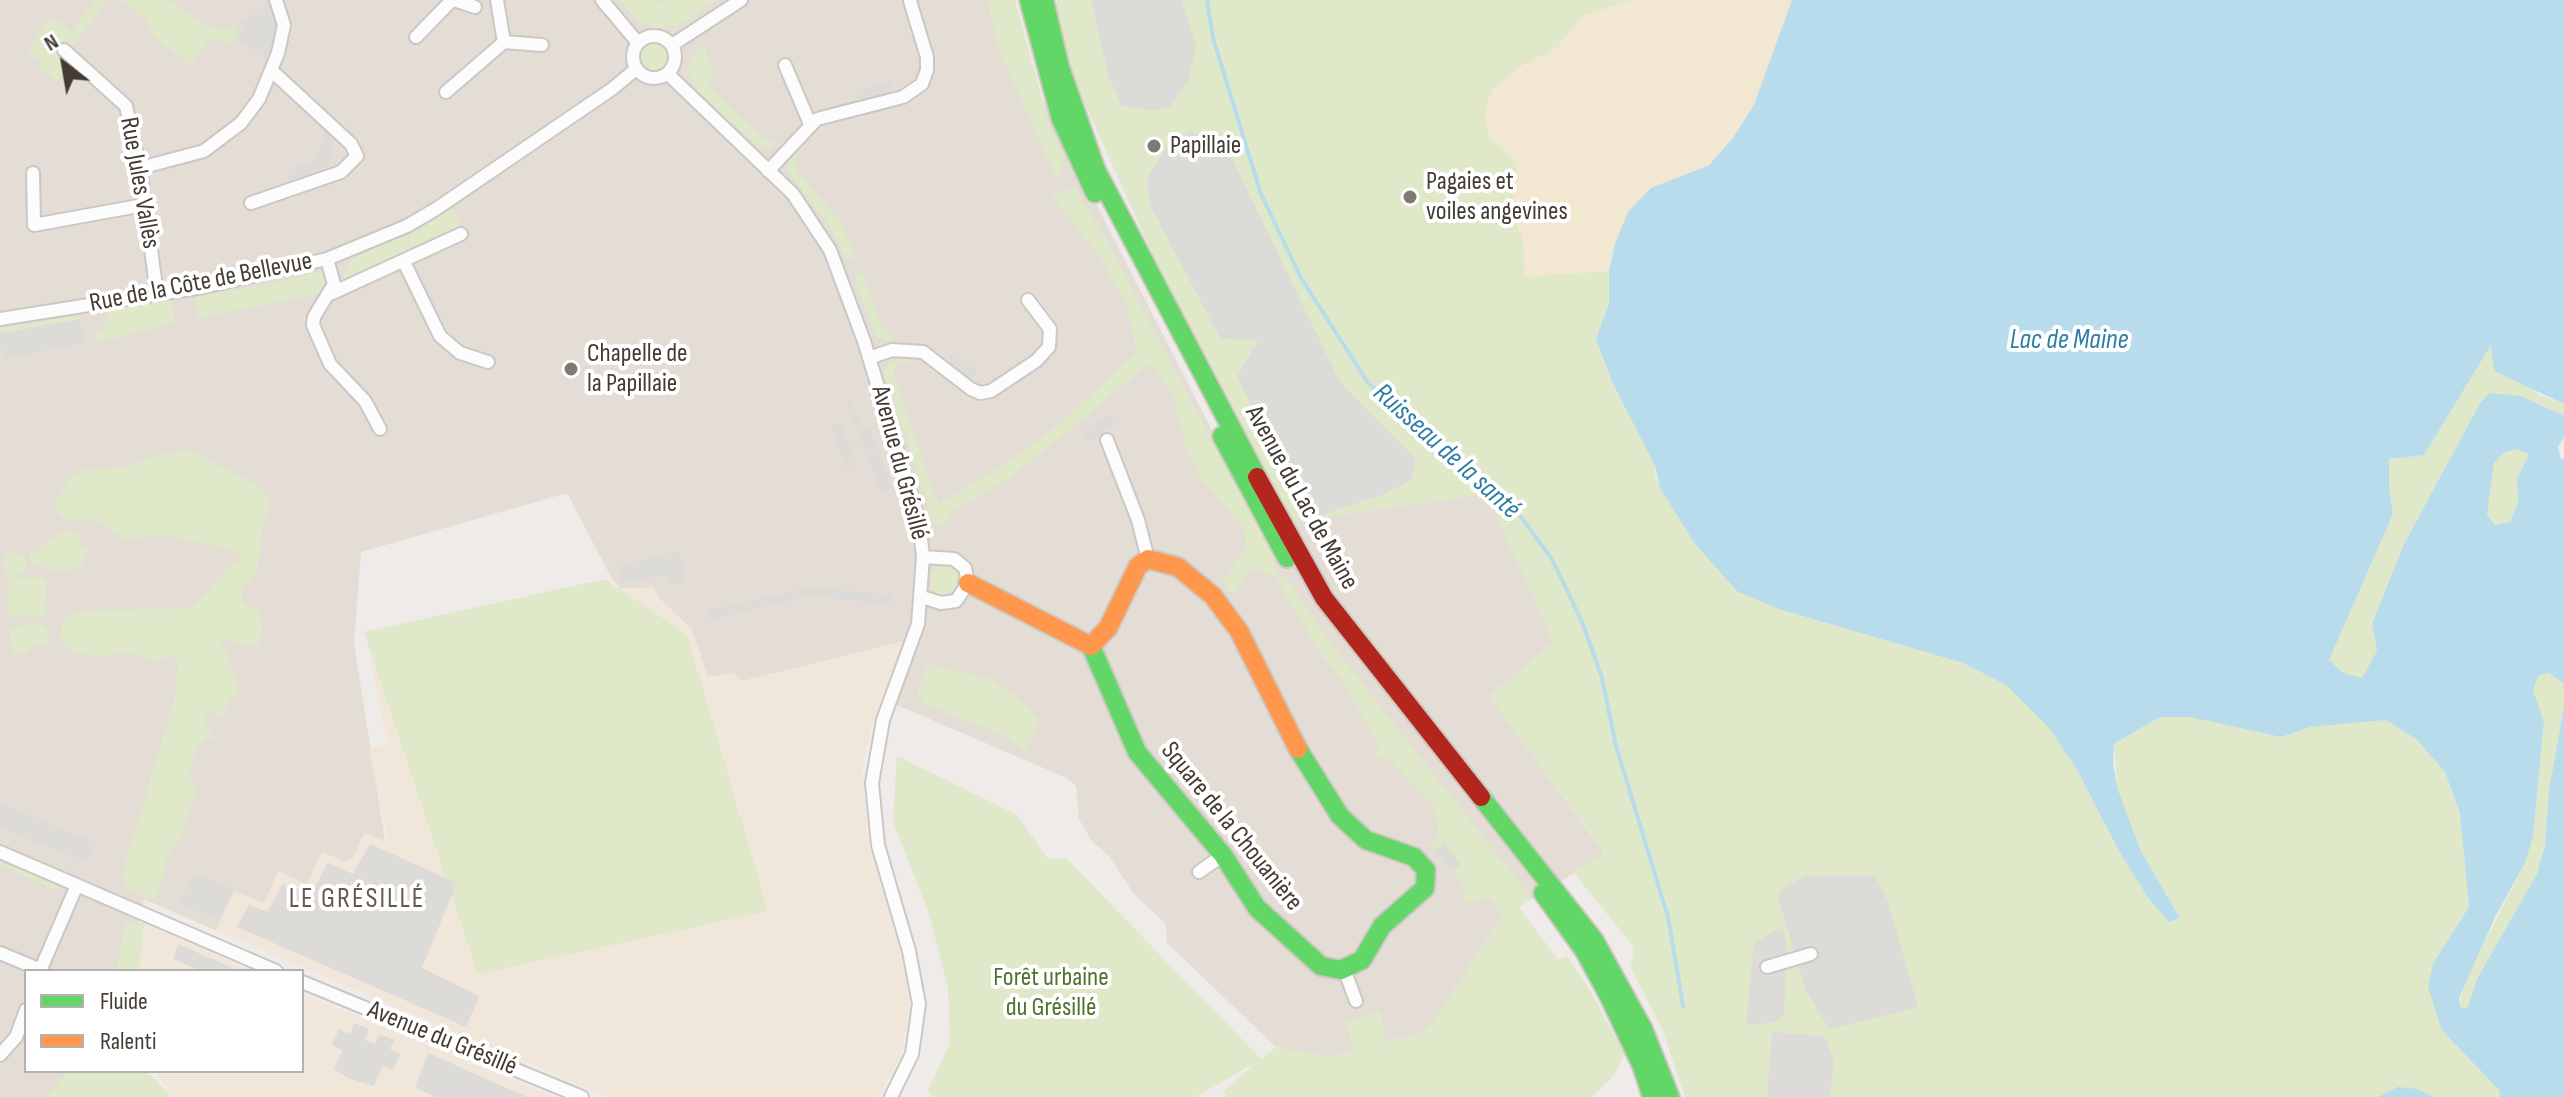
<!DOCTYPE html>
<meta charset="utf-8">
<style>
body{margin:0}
#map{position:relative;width:2564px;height:1097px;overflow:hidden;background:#eeebe8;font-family:"Sofia Sans Condensed",sans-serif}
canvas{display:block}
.legend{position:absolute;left:24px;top:969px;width:280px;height:104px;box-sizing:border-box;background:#fff;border:2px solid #b4b1ae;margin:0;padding:10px 14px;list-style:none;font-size:24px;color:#443c34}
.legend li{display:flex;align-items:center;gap:16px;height:40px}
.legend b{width:40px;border:2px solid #b4b1ae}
.north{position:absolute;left:24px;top:24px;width:80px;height:80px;-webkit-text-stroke:6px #fff;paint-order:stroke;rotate:329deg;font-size:22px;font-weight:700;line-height:32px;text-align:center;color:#443c34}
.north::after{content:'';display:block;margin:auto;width:28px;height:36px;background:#443c34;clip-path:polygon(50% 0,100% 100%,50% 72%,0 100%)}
</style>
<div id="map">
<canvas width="2564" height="1097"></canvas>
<ul class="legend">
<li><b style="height:10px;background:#63d668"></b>Fluide</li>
<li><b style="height:10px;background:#ff974d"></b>Ralenti</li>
</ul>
<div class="north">N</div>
</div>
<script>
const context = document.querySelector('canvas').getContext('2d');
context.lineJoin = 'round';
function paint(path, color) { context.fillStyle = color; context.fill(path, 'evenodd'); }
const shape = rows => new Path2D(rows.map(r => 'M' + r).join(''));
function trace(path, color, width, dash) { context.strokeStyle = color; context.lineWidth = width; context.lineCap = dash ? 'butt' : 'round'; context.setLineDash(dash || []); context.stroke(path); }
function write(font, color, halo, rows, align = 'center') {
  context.font = font + ' "Sofia Sans Condensed",sans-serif'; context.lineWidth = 8; context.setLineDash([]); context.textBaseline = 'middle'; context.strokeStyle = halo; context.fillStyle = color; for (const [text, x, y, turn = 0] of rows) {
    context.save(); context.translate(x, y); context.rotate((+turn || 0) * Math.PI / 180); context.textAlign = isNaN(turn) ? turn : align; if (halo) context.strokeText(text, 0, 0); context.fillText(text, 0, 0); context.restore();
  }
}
paint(shape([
 [0,0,1000,0,1005,26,1261,526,1486,494,1554,642,1489,696,1605,854,1502,917,1431,1025,1420,1033,1330,1057,1276,1047,1167,943,1166,924,1134,894,1109,856,1091,840,1079,819,1076,786,1067,778,883,699,903,642,742,681,732,673,708,677,692,631,621,589,612,579,567,493,361,552,354,643,385,841,217,931,144,899,126,971,26,971,26,1071,85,1071,66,1097,0,1097]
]), '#e3ddd5');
paint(shape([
 [654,587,659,598,692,629,708,678,733,673,741,682,903,641,871,728,862,771,867,836,902,960,910,1004,900,1059,879,1097,608,1097,216,930,234,891,264,903,278,871,307,884,322,852,350,864,364,833,389,843,369,749,388,744,370,659,591,590],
 [144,923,251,971,139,971],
 [302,994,324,1003,555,1097,175,1097,154,1071,302,1071]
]), '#f1e6da');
paint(shape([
 [95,0,108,0,72,48,66,44,58,53,72,65,57,82,38,67,41,62,27,50,49,20,56,19,72,31],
 [113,0,168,0,203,24,224,31,240,22,235,32,236,43,210,40,190,65,153,36,147,22,122,1],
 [619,0,654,0,657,4,665,0,717,0,679,26,655,28,636,19],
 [988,0,1015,0,1048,120,1064,158,1061,173,1055,177,996,44],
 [1056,0,1753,0,1578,198,1609,271,1609,303,1596,339,1613,384,1655,466,1655,476,1695,544,1779,609,1963,663,2006,685,2049,728,2076,768,2119,851,2169,922,2180,917,2141,851,2118,790,2114,745,2160,717,2190,717,2281,737,2310,727,2386,720,2417,740,2445,772,2460,813,2469,907,2453,935,2458,1047,2499,1090,2500,1097,2434,1097,2418,1089,2380,1097,1685,1097,1663,1031,1631,968,1634,947,1573,872,1605,853,1489,696,1554,642,1486,494,1287,523,1180,315,1071,73],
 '641 57a15 15 0 1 1 30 0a15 15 0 1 1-30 0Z',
 [704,44,714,78,707,85,765,139,776,142,773,146,766,149,756,144,694,87,688,67,693,54],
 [806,141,795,157,797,171,841,222,855,258,846,260,831,228,788,171,789,159],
 [1075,188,1106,239,1276,561,1274,566,1280,578,1285,575,1336,650,1532,898,1519,907,1558,960,1567,956,1592,994,1624,1054,1615,1074,1592,1097,1227,1097,1223,1092,1255,1063,1195,1097,933,1097,928,1090,950,1043,948,988,929,914,893,821,897,756,1017,815,1048,859,1066,858,1261,1059,1276,1047,1330,1057,1354,1051,1345,1021,1380,1011,1386,1043,1420,1033,1431,1025,1502,917,1490,897,1466,903,1460,883,1452,871,1461,864,1445,844,1435,851,1430,845,1439,834,1433,805,1388,759,1381,760,1374,754,1379,746,1340,677,1323,658,1275,577,1255,569,1250,570,1233,597,1223,581,1246,545,1244,529,1202,480,1186,449,1173,396,1150,364,1013,476,952,512,941,529,933,521,885,373,888,363,901,358,916,362,900,362,893,372,939,504,1016,457,1062,421,1137,351,1126,303,1101,260,1052,195],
 [452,209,460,224,457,231,347,284,341,282,346,266,355,258],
 [319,271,326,274,327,282,321,294,198,318,195,296,271,284],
 [862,271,880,323,894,337,887,341,876,337,872,329,855,279],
 [171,300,175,323,95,343,94,332,105,329,104,319,113,309],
 [79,315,80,319,0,334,0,328],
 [2492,344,2539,395,2564,404,2564,416,2521,396,2480,403,2403,546,2372,624,2377,651,2362,679,2343,673,2329,660,2393,514,2389,488,2389,459,2424,454],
 [189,449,264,489,271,504,264,521,257,571,241,591,244,605,259,609,263,632,259,646,249,647,221,639,240,693,229,702,222,718,210,712,204,716,203,722,213,735,212,740,206,738,198,748,188,774,198,792,190,806,184,831,168,855,161,886,154,897,148,899,126,888,122,875,175,696,178,659,168,656,154,662,130,652,95,657,72,652,59,640,64,619,75,612,98,610,192,608,225,570,241,558,233,550,164,535,124,540,97,521,68,521,58,515,55,502,69,479,84,470,128,467,152,456],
 [2516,449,2529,454,2517,479,2518,502,2511,522,2495,525,2487,515,2494,463,2503,453],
 [66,530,80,534,81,544,89,549,83,566,59,572,30,563,28,556],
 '3 564a12 12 0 1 1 24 0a12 12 0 1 1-24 0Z',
 '930 580a16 16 0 1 1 32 0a16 16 0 1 1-32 0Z',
 [8,577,46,578,45,616,9,617],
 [605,579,687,635,768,911,478,974,364,632],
 [33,621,46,628,50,638,47,644,30,648,30,653,12,654,10,631],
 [928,664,991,679,1027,705,1039,720,1027,752,1005,736,924,704,917,692],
 [2549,673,2564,684,2564,706,2549,790,2545,845,2537,874,2478,977,2467,1009,2460,1006,2463,985,2525,863,2533,837,2544,721,2533,691,2538,676],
 [0,858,61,884,59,891,0,866],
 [125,923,144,923,139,971,116,971],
 [68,1071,147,1071,171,1097,47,1097]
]), '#dfe8c8');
paint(shape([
 [1631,0,1792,0,1754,105,1733,138,1709,165,1682,175,1615,243,1609,271,1525,277,1523,240,1511,212,1517,164,1489,137,1484,111,1493,88,1523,65,1557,48,1582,16]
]), '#f2e8d2');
paint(shape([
 [1091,0,1182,0,1196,46,1188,82,1171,106,1154,111,1122,106,1109,78],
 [268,4,276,15,277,29,266,60,237,37,245,30,240,22],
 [890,81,893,91,857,100,854,91],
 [326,128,334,140,328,166,290,182,286,171,316,160],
 [1191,132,1225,144,1340,382,1416,459,1411,480,1385,494,1307,520,1237,376,1258,341,1220,338,1150,205,1147,178,1170,141],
 [80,319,84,343,3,359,0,334],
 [955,352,978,373,971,380,948,359],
 [851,399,863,429,869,427,892,488,881,493,846,401],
 [1110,414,1116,424,1088,443,1081,433],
 [841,422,856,464,846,468,831,426],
 [679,551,686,583,668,586,665,575,622,583,618,566],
 [811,587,893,595,892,605,810,596,708,620,706,611],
 [0,803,96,843,87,862,0,828],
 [1444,843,1461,864,1452,871,1435,851],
 [370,844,457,883,422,968,479,996,466,1027,237,927,249,905,268,912,282,884,312,894,327,863,353,874],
 [195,873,233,889,219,920,179,903],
 [1875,875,1888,901,1918,1007,1829,1029,1806,991,1778,897,1784,887,1806,876],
 [1779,929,1785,934,1787,949,1784,1016,1772,1023,1746,1025,1754,942],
 [178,944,240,971,201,971,173,959],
 [354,1023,369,1029,365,1040,375,1044,379,1034,394,1040,390,1049,400,1054,393,1070,382,1066,374,1086,348,1078,334,1069,342,1050,332,1045,339,1029,350,1034],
 [1772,1032,1824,1036,1834,1061,1830,1097,1767,1097],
 [428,1053,527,1097,435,1097,415,1087]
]), '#dddbd8');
paint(shape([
 [1792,0,2564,0,2564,404,2494,371,2491,345,2424,455,2389,459,2389,488,2393,514,2329,660,2343,673,2362,678,2377,651,2372,624,2403,546,2480,403,2490,393,2521,396,2564,416,2564,437,2558,447,2561,460,2564,459,2564,684,2549,673,2538,676,2533,691,2544,721,2533,837,2525,863,2496,915,2459,998,2460,1006,2467,1009,2478,977,2537,874,2545,845,2549,790,2564,706,2564,1097,2500,1097,2499,1090,2442,1030,2428,987,2433,964,2469,907,2460,813,2445,772,2417,740,2386,720,2310,727,2281,737,2190,717,2160,717,2114,744,2113,763,2118,790,2141,851,2180,918,2169,922,2149,899,2119,851,2076,768,2049,728,2006,685,1963,663,1779,609,1738,592,1695,544,1660,488,1655,466,1613,384,1596,339,1609,303,1609,271,1615,243,1628,212,1651,188,1709,165,1733,138,1754,105],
 [2516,449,2529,454,2517,479,2518,502,2510,522,2495,525,2487,515,2494,463,2503,453],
 [2398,1087,2418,1089,2434,1097,2378,1097]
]), '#b8dcec');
trace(shape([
 [1207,0,1213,38,1261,194,1301,278,1368,383,1515,509,1552,559,1583,624,1602,678,1616,746,1668,917,1683,1006]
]), '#b8dcec', 4);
const street = shape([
 [454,0,475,7],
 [497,0,504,42,542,45],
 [602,0,638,43],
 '633 57a21 21 0 1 1 42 0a21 21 0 1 1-42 0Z',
 [416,37,452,0],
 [672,45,741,0],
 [64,50,126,106,140,168,157,294],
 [785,65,810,124],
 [668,74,793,194,830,250,864,341,919,521,923,557,918,624,883,720,872,783,878,845,909,951,919,1004,912,1054,891,1097],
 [446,92,504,42],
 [140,168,204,151,241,123,259,99,278,53,284,25,276,0],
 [768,171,817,119,903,97,922,84,927,70,927,57,910,1],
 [33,173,34,225,144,205],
 [251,203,341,172,357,156,351,144,272,71],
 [327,259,334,284,314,317,313,325,330,364,365,401,380,429],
 [404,262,440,336,460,353,488,362],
 [328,295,461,234],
 [0,319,203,287,327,259,407,226,436,209,612,89,636,69],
 [869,358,892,350,923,352,971,389,980,393,991,391,1036,361,1049,347,1050,329,1028,300],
 [1107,440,1138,520,1148,559],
 [922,597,941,603,956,601,968,583,965,568,954,559,923,557],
 [0,852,276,971],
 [1199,872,1223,855],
 [0,953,41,970],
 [1767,967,1811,954],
 [1344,969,1356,1001],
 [40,971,77,885],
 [302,982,582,1097],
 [0,1055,16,1037,26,1010]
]);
const fast = shape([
 [1029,0,1061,119,1095,193],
 [1044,0,1060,68,1096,170,1257,477],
 [1222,436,1287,558],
 [1091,646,1137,752,1223,855,1257,908,1321,966,1341,970,1362,960,1382,926,1425,888,1426,870,1414,857,1366,840,1340,816,1298,749],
 [1481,797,1594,940,1643,1029,1670,1097],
 [1543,893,1584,950,1609,996,1642,1066,1652,1097]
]);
const slow = shape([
 [968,583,1091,646,1108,628,1138,566,1148,559,1178,567,1213,596,1239,631,1298,749]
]);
const jam = shape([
 [1257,477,1324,598,1481,797]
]);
trace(street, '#cbc7c4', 16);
trace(fast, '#cdc8bf', 22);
trace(slow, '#cdc8bf', 22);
trace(jam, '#cdc8bf', 22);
trace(street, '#fcfcfc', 12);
trace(fast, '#63d668', 18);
trace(slow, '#ff974d', 18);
trace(jam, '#b3261e', 18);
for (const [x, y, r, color] of [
 [1154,146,8,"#807973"],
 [1410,197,8,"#807973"],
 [571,369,8,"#807973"]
]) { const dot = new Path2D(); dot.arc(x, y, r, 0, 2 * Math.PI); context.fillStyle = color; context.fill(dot); trace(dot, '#fff', 3); }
write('26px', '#443c34', '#fff', [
 ["Papillaie",1170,146],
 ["Pagaies et",1426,182],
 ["voiles angevines",1426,212],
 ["Chapelle de",587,354],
 ["la Papillaie",587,384]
], 'left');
write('26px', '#443c34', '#fff', [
 ["Rue Jules Vallès",139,183,80],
 ["Rue de la Côte de Bellevue",201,283,-11],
 ["Avenue du Grésillé",899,463,75],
 ["Avenue du Lac de Maine",1301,498,61],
 ["Square de la Chouanière",1231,827,51],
 ["Avenue du Grésillé",442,1039,22]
]);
write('26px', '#4d732a', '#fff', [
 ["Forêt urbaine",1051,978],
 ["du Grésillé",1051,1008]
]);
write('italic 28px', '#2f7ea4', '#fff', [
 ["Lac de Maine",2069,341],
 ["Ruisseau de la santé",1446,452,42]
]);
context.letterSpacing = '2px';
write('28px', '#66594c', '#fff', [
 ["LE GRÉSILLÉ",357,900]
]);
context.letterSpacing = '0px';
</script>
